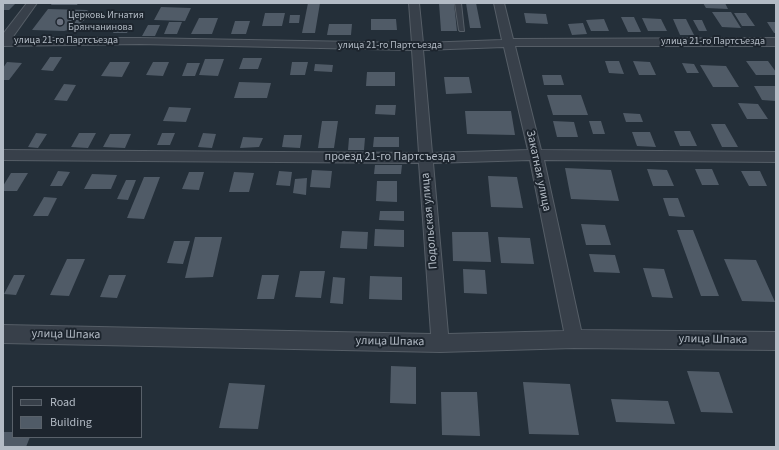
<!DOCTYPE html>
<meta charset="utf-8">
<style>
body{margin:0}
#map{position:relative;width:779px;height:450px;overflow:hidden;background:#242f39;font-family:"Source Sans 3",sans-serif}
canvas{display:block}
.frame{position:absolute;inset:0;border:4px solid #b3bbc5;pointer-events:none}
.legend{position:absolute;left:12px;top:386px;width:130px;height:52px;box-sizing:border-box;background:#1d252e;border:1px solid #59616a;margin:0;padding:5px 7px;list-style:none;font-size:12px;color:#b3bbc5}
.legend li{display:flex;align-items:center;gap:8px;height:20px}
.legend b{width:20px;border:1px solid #59616a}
</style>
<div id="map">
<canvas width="779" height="450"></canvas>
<div class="frame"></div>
<ul class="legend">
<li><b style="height:5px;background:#38404a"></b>Road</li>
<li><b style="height:11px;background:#505b67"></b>Building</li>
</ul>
</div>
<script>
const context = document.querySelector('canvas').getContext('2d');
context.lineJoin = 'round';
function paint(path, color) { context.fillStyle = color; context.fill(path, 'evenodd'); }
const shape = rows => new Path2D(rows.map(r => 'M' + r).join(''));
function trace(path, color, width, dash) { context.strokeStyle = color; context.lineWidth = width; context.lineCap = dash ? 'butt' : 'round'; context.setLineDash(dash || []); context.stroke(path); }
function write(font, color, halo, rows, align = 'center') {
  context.font = font + ' "Source Sans 3",sans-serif'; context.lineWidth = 4; context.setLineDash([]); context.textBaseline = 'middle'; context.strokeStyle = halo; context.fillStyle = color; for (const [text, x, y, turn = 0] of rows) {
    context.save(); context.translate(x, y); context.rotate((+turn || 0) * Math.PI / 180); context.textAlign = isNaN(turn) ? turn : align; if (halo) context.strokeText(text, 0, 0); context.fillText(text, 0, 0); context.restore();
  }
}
paint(shape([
 [3,3,16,3,9,10,3,10],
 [52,3,78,3,77,5,51,5],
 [308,3,320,3,315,33,302,33],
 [439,3,454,3,457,31,441,31],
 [466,3,476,3,481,28,470,28],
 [703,3,725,3,728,9,706,8],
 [161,7,191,8,185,21,154,20],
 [48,9,87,10,90,13,86,19,72,29,64,31,32,30],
 [712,12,731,12,741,28,722,27],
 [265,13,285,13,282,26,262,26],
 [524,13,546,14,548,24,526,23],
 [734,13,746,13,755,26,742,26],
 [290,15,300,15,299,23,289,23],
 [621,17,634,17,641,32,628,32],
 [199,18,218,18,212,34,191,34],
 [642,18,661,19,667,31,648,31],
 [371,19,396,19,397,30,371,30],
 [604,19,609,31,591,31,586,20],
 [673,19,686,19,694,35,680,35],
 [693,20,702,20,707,31,699,31],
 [235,21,250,21,246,34,231,34],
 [169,22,182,22,177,34,164,34],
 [767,22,776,22,776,33,774,33],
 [583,23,587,34,572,35,568,24],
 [329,24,352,24,351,35,327,35],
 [117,25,131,25,127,33,113,33],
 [148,25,160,25,155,36,142,36],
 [50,57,62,57,53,71,41,70],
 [243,58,262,58,258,69,239,69],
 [205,59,224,59,218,76,199,75],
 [605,61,619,61,624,74,609,73],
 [633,61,650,62,656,75,639,75],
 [746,61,768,61,776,72,776,75,756,75],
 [7,62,22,63,9,80,3,80,3,68],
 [110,62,130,62,122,77,101,76],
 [153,62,169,62,163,76,146,75],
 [292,62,308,62,305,75,290,75],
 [187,63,200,63,195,76,182,76],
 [682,63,694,64,699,73,687,73],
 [315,64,333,65,332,72,314,71],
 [700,65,726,66,739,87,713,87],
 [367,72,395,72,395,86,366,86],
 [542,75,561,75,564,85,544,85],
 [444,77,469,77,472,93,446,94],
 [239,82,271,83,267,98,234,98],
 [64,84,76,85,67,101,54,100],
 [754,86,776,86,776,101,762,100],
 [547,95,581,95,588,115,553,115],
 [738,103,758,104,768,119,747,119],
 [376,105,396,105,395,115,375,114],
 [169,107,191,108,186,122,163,121],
 [465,111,511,111,515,135,467,134],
 [623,113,640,114,643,122,626,122],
 [322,121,338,121,334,148,318,148],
 [553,121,574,122,578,137,557,137],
 [589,121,601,121,605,134,593,134],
 [711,124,725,124,738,147,722,147],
 [674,131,690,131,697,146,680,146],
 [632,132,650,132,656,147,637,146],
 [36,133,47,134,38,148,28,147],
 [79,133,96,133,88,148,71,147],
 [162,133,175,133,170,145,157,145],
 [203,133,216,134,212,148,198,147],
 [110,134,131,134,125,148,103,147],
 [284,135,302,135,300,148,282,147],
 [243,137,263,138,259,147,240,148],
 [374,137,399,137,399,147,373,147],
 [349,138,365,138,364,150,348,150],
 [375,165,402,165,401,174,374,174],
 [565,168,611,170,619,201,571,199],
 [647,169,667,170,674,186,653,186],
 [695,169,712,169,719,185,702,185],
 [312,170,332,171,330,188,310,187],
 [58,171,70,172,62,186,50,186],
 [279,171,292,172,290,186,276,185],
 [741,171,760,171,767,186,749,186],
 [189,172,204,172,199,190,182,189],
 [234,172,254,173,249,192,229,192],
 [11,173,28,173,17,191,3,191,3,186],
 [92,174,117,175,111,189,84,189],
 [488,176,517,177,523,208,491,207],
 [144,177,160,177,144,219,127,218],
 [307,178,306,195,293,193,295,179],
 [126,180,136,180,128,200,117,199],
 [377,181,397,181,397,202,376,201],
 [44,197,57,198,48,216,33,216],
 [663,198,678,198,685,217,669,216],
 [380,211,404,211,404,221,379,220],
 [581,224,605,225,611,245,586,245],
 [375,229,404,230,404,247,374,246],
 [677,230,693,230,719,296,701,296],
 [342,231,368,232,367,249,340,248],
 [452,232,488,232,491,262,453,261],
 [195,237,222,237,213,277,185,278],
 [498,237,530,238,534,264,501,263],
 [174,241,190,241,183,264,167,263],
 [589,254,615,255,620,273,594,272],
 [67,259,85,259,69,296,50,295],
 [724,259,756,260,775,302,742,301],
 [643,268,664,269,673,298,652,297],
 [463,269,485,270,487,294,464,293],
 [300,271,325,271,321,298,295,297],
 [14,275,25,275,16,295,4,294],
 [109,275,126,275,117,298,100,297],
 [262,275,279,275,274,299,257,299],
 [370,276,402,277,402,300,369,299],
 [333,277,345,278,343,304,330,303],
 [391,366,416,367,416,404,390,403],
 [687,371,719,372,733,413,701,412],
 [523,382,570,384,579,435,529,434],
 [229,383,265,385,258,429,219,428],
 [441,392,477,392,480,436,442,435],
 [611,399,668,401,675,424,616,422],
 [3,432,13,432,13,437,30,437,26,447,3,447]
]), '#505b67');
const lane = shape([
 [455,3,461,3,464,31,460,31,459,30,455,3]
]);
const street = shape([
 [27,3,37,3,12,38,139,38,412,43,409,3,419,3,423,43,502,40,494,3,504,3,513,39,776,38,776,46,515,46,541,150,776,152,776,162,544,160,581,330,776,332,776,350,574,348,440,352,3,343,3,325,431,334,419,163,3,160,3,150,419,153,412,50,139,44,3,46,3,34,27,3],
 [504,47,528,150,432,153,423,50,504,47],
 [530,160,564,331,448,334,433,163,530,160]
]);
trace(lane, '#565e67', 2);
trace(street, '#565e67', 2);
paint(lane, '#38404a');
paint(street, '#38404a');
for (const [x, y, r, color] of [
 [60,22,4,"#6b7280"]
]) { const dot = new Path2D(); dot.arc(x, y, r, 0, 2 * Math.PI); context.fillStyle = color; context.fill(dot); trace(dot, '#1d252e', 1.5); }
write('10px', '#b3bbc5', '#1d252e', [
 ["Церковь Игнатия",68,16],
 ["Брянчанинова",68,28]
], 'left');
write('10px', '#b3bbc5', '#1d252e', [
 ["улица 21-го Партсъезда",66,41],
 ["улица 21-го Партсъезда",713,42],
 ["улица 21-го Партсъезда",390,46]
]);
write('12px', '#b3bbc5', '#1d252e', [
 ["проезд 21-го Партсъезда",390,157],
 ["Закатная улица",538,171,78],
 ["Подольская улица",430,221,-95],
 ["улица Шпака",66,335,1],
 ["улица Шпака",713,340,1],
 ["улица Шпака",390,342,1]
]);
</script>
